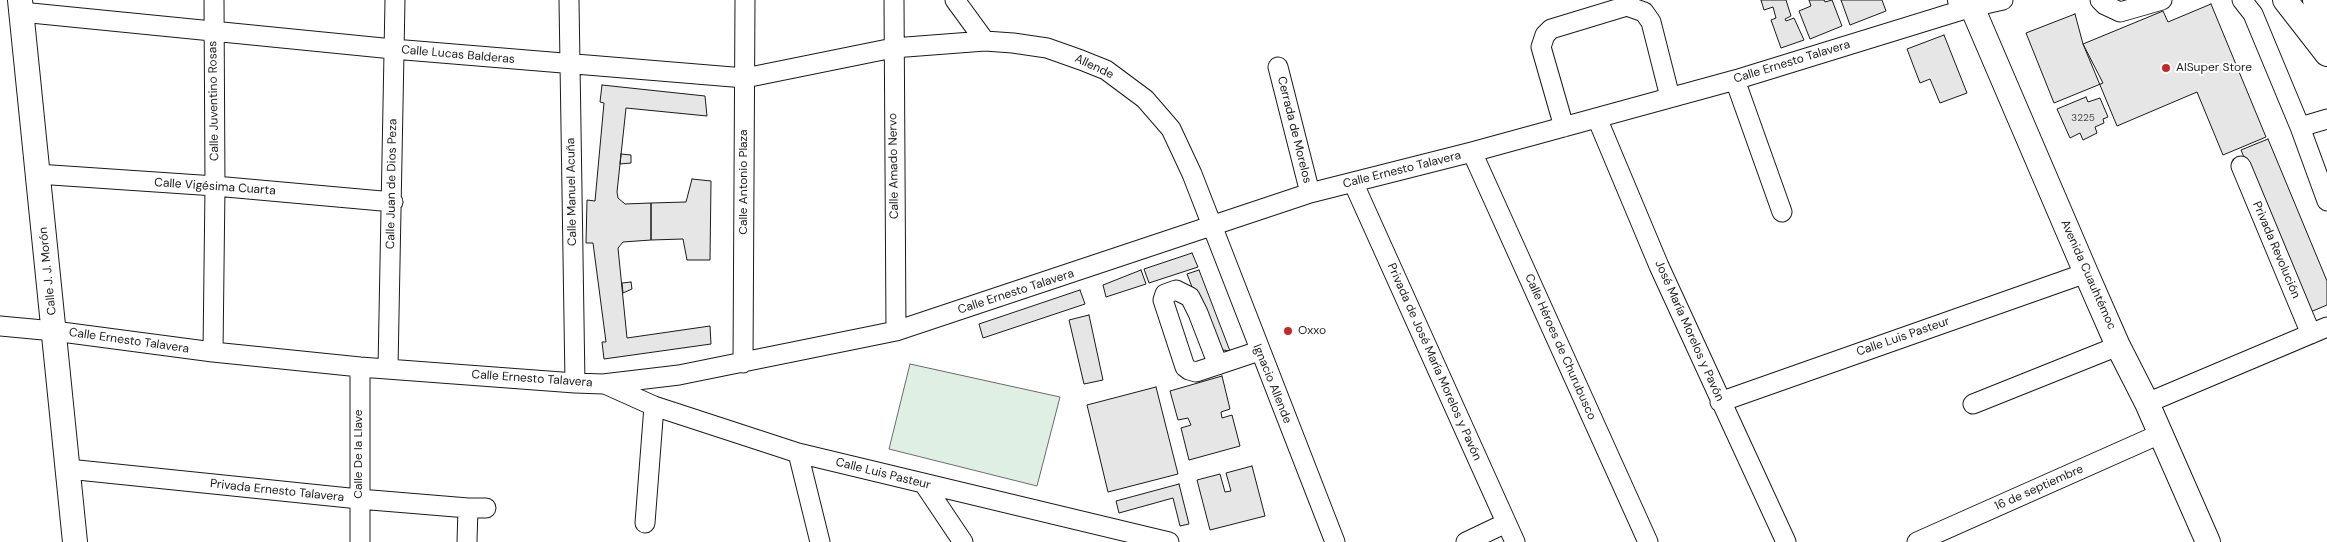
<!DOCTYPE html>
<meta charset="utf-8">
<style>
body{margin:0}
canvas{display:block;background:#fff}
</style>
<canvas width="2327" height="542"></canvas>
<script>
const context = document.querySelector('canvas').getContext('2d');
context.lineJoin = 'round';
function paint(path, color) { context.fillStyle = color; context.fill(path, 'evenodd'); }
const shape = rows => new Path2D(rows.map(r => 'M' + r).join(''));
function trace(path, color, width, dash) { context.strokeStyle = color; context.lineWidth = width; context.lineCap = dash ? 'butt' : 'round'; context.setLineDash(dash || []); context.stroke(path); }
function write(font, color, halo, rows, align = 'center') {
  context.font = font + ' "DM Sans",sans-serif'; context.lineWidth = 4; context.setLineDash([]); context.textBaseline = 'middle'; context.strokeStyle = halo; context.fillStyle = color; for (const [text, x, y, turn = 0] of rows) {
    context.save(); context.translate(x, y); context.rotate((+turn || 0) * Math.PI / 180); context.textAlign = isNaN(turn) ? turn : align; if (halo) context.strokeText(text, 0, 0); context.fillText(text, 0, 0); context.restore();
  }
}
const green = shape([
 [910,364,1060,397,1037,486,889,449,910,364]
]);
paint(green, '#e0efe3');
trace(green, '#6a6a6a', 1);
const building = shape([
 [1761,0,1786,0,1791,16,1785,19,1786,21,1794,18,1804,40,1781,48,1771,20,1776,18,1773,7,1764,10,1761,0],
 [1809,0,1824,0,1825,2,1832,0,1842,26,1810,39,1799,11,1811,6,1809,0],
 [1841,0,1882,0,1886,11,1850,25,1841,0],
 [2211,4,2266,137,2223,155,2197,92,2117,126,2083,44,2163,11,2168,22,2211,4],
 [2075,14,2083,44,2103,83,2054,103,2026,33,2075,14],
 [1944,35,1967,93,1940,103,1930,79,1920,83,1907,49,1944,35],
 [602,85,705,96,707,116,626,108,617,192,618,198,625,204,651,203,651,240,623,242,618,248,627,338,710,326,711,344,604,359,602,342,606,342,593,243,586,243,587,200,595,201,604,103,600,102,602,85],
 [2086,97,2088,102,2100,98,2108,117,2103,119,2104,123,2095,127,2097,133,2083,140,2080,133,2070,138,2057,109,2086,97],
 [2268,139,2327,281,2327,305,2308,313,2241,150,2268,139],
 [621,154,631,155,631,163,620,164,621,154],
 [692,179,711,181,710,260,687,260,683,239,651,240,651,203,686,202,692,179],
 [1192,253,1198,267,1149,283,1144,269,1192,253],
 [1141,270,1146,284,1106,297,1103,285,1141,270],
 [1199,270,1230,351,1216,349,1187,274,1199,270],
 [631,282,632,289,623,293,622,283,631,282],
 [1080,290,1085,304,983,338,979,324,1080,290],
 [1089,315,1103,380,1084,384,1069,320,1089,315],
 [1222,376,1230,409,1221,412,1222,418,1232,415,1240,446,1189,460,1181,428,1191,425,1188,418,1178,420,1170,391,1222,376],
 [1156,387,1178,474,1108,492,1087,405,1156,387],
 [1252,466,1265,516,1210,530,1197,480,1220,474,1225,492,1231,491,1226,473,1252,466],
 [1179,484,1189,524,1180,526,1173,498,1119,513,1116,501,1179,484]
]);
paint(building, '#e6e6e6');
trace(building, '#1a1a1a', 1);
const minor = shape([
 [569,0,575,383],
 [894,0,896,331],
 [955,0,985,41],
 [2100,0,2105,5,2120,12,2162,0],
 [2242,0,2253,14,2300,127,2327,201],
 [21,12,393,49,745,78,893,48,985,41,1013,43,1047,48,1081,60,1106,70,1145,99,1171,129,1192,174,1335,542],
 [1278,67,1310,193],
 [1735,80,1782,212],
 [1597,118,1659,266,1786,542],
 [1564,127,1541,47,1545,35,1551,29,1627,6,1644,12,1651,22,1670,97],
 [2300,127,2327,119],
 [1472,152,1648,542],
 [2241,166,2311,334],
 [37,174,215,186,393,202],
 [1353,182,1515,542],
 [0,326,54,331,213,352,360,367,575,383,603,384,679,375,896,331,1310,193,1472,152,1735,80,1972,7,2003,0],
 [213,352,215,186,214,0],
 [743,363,745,0],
 [1218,365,1198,313,1190,297,1176,290,1165,294,1163,300,1185,367,1189,370,1196,372,1259,351],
 [360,367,360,542],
 [388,368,395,0],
 [605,384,654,406,798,453,1169,542],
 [1720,402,2086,273],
 [2147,403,2327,327],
 [1973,404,2118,346],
 [798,453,820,542],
 [68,469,359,499,468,508,486,508],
 [924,484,963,542],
 [645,523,654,406],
 [467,542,468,508],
 [1466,542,1506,523],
 [1917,542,2160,434]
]);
const major = shape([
 [20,0,75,542],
 [1960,0,1972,7,2086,273,2118,346,2147,403,2208,542],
 [2285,0,2327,54],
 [2315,0,2326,47]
]);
trace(minor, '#1a1a1a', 21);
trace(major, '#1a1a1a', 26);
trace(minor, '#fff', 19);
trace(major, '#fff', 24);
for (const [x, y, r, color] of [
 [2166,68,5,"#c62828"],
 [1288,331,5,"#c62828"]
]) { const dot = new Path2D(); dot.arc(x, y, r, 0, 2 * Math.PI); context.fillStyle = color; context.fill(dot); trace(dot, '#fff', 2); }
write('10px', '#4d4d4d', null, [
 ["3225",2083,118]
]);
write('12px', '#1a1a1a', '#fff', [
 ["Calle Lucas Balderas",458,55,5],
 ["Calle Ernesto Talavera",1792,62,-17],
 ["Allende",1094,67,25],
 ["Calle Juventino Rosas",214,101,-91],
 ["Cerrada de Morelos",1294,130,76],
 ["Calle Amado Nervo",894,166,-91],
 ["Calle Ernesto Talavera",1402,170,-14],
 ["Calle Antonio Plaza",744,182,-90],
 ["Calle Juan de Dios Peza",392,184,-89],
 ["Calle Vigésima Cuarta",215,187,4],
 ["Calle Manuel Acuña",572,192,-91],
 ["Privada Revolución",2276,250,67],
 ["Calle J. J. Morón",48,271,-96],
 ["Avenida Cuauhtémoc",2088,275,66],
 ["Calle Ernesto Talavera",1016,292,-18],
 ["José María Morelos y Pavón",1689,331,66],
 ["Calle Luis Pasteur",1903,337,-19],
 ["Calle Ernesto Talavera",129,341,8],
 ["Calle Héroes de Churubusco",1560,347,66],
 ["Privada de José María Morelos y Pavón",1434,362,66],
 ["Calle Ernesto Talavera",532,379,4],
 ["Ignacio Allende",1272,384,68],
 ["Calle De la Llave",359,454,-90],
 ["Calle Luis Pasteur",883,474,14],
 ["16 de septiembre",2039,488,-24],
 ["Privada Ernesto Talavera",277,491,6]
]);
write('12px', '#1a1a1a', '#fff', [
 ["AlSuper Store",2176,68],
 ["Oxxo",1298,331]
], 'left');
</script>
